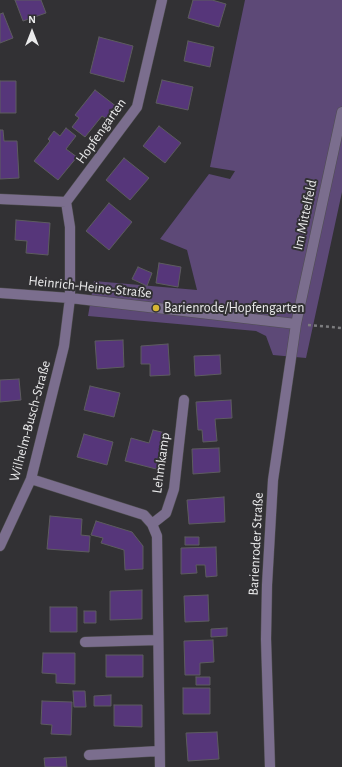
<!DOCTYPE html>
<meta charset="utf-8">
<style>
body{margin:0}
#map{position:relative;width:342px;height:767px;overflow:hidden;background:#323134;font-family:"Alegreya Sans",sans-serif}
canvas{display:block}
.north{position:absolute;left:12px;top:12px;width:40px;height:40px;-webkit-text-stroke:3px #323134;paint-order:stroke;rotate:0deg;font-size:11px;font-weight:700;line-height:16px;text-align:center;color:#ebebec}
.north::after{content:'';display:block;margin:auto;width:14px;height:18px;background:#ebebec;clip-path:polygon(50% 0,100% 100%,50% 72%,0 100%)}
</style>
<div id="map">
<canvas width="342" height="767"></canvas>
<div class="north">N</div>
</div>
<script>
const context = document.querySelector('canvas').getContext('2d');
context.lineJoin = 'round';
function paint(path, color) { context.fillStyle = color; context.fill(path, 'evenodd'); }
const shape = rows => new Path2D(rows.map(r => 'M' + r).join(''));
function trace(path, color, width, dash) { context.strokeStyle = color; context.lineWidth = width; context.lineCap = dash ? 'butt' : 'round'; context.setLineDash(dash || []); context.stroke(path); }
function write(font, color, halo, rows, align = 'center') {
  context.font = font + ' "Alegreya Sans",sans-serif'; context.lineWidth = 4; context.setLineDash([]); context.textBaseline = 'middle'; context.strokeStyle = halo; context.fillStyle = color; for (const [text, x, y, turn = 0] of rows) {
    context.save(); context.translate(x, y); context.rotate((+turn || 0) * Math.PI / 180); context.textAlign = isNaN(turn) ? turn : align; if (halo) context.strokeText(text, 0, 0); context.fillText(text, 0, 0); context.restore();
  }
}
paint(shape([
 [245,0,342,0,342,192,306,358,273,355,266,336,256,331,88,316,94,281,197,290,187,250,160,239,209,174,230,179,235,171,210,167]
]), '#5d4977');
const building = shape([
 [15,0,41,0,46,13,23,21,15,0],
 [193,0,212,0,226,4,219,27,188,18,193,0],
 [3,13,13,38,0,43,0,14,3,13],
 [99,37,133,46,124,82,90,73,99,37],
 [188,41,214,47,210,67,184,61,188,41],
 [162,80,193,87,188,110,156,103,162,80],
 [0,81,16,81,16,113,0,113,0,81],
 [95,90,117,107,107,119,102,116,85,137,72,127,79,118,75,115,95,90],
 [159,126,181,143,165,163,143,146,159,126],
 [66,128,76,136,66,149,77,157,58,180,34,161,50,141,48,139,54,131,60,136,66,128],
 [0,130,3,130,4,141,17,141,19,178,0,179,0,130],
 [124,158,149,178,130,200,106,180,124,158],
 [109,203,132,222,109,250,86,231,109,203],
 [16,220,50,223,48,255,26,253,27,241,15,240,16,220],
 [159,263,181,267,178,287,156,283,159,263],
 [138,267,152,273,147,286,132,279,138,267],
 [123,340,124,367,97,369,95,341,123,340],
 [168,344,170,375,150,376,150,364,141,364,141,346,168,344],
 [220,355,221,374,195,376,194,356,220,355],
 [19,379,21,400,0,402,0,380,19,379],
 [90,386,120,393,114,417,84,410,90,386],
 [231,400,232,418,215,419,217,441,203,442,202,430,198,430,196,402,231,400],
 [153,430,170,434,160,470,125,461,131,438,149,443,153,430],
 [84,434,113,442,107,465,77,457,84,434],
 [219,448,220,472,193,474,192,449,219,448],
 [224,497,225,522,189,524,187,500,224,497],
 [50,516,82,519,81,535,90,536,89,552,47,549,50,516],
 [96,521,132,532,143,546,143,569,125,570,124,550,101,543,103,538,91,535,96,521],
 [185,537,199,537,199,545,185,545,185,537],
 [216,547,217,576,206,577,205,565,196,565,197,573,181,574,181,548,216,547],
 [142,590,142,619,110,620,110,591,142,590],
 [208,595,209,621,185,622,184,596,208,595],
 [50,607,77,607,77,632,50,632,50,607],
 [84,611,96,611,96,623,84,623,84,611],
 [227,628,227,636,211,637,211,629,227,628],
 [213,640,214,662,200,663,200,675,185,675,184,641,213,640],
 [43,653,75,653,75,684,56,683,56,674,42,673,43,653],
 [106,655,143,655,143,677,106,677,106,655],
 [196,677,210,677,210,685,196,685,196,677],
 [183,688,210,688,210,714,183,714,183,688],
 [73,691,85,691,86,707,74,707,73,691],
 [111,695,111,706,94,706,94,696,111,695],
 [42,701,72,702,71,735,51,734,52,725,41,724,42,701],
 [114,705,142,705,142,727,114,726,114,705],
 [217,732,219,759,188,761,186,733,217,732],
 [66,757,67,767,45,767,44,758,66,757]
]);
paint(building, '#56367a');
trace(building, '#5d5c5f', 1);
const minor = shape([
 [0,199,66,202],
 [0,293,70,298,296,324],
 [31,479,144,515,152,524,157,536,160,767],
 [152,524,166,513,174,489,184,400],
 [0,546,31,479,64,346,70,298,70,227,66,202,137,107,162,0],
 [85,642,158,640],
 [89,755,159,751],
 [270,767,266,639,267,585,273,480,296,324,342,112]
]);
trace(minor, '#504f51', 11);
trace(shape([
 [308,325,342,328]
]), '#7c7c7e', 2.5, [3, 3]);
trace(minor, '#7b6e8e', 10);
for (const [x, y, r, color] of [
 [156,308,4,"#d6b534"]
]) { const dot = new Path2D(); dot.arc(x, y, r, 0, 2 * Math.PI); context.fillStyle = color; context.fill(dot); trace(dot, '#323134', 1.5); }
write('14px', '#ebebec', '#323134', [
 ["Hopfengarten",101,131,-55],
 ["Im Mittelfeld",305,215,-78],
 ["Heinrich-Heine-Straße",90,287,6],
 ["Wilhelm-Busch-Straße",30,421,-75],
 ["Lehmkamp",161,463,-82],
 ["Barienroder Straße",256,544,-87]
]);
write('14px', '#ebebec', '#323134', [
 ["Barienrode/Hopfengarten",164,308]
], 'left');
</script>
